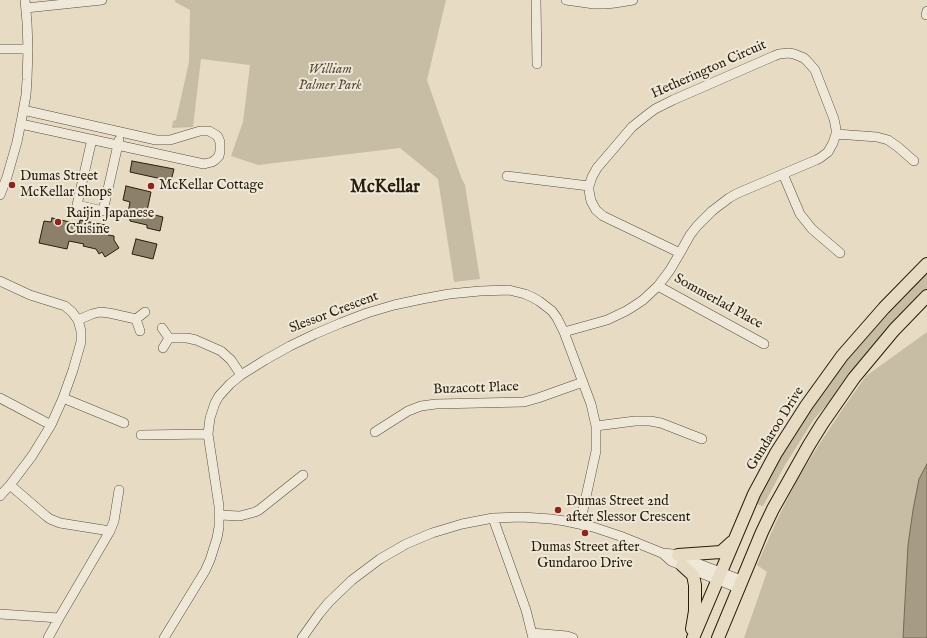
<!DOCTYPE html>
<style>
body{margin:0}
canvas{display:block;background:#e7dcc3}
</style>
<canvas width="927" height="638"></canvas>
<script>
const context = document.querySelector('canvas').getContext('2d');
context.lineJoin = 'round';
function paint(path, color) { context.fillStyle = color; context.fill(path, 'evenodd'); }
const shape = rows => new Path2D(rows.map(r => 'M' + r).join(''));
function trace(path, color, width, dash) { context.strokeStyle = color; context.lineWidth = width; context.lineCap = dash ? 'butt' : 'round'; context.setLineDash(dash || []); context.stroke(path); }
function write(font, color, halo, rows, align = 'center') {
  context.font = font + ' "IM FELL English",serif'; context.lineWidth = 4; context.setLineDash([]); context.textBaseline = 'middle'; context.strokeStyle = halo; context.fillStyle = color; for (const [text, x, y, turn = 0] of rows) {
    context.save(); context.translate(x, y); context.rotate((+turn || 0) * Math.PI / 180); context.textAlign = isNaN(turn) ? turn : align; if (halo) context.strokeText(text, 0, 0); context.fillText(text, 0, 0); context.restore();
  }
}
paint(shape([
 [175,0,446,0,427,80,461,177,465,185,480,279,454,282,438,179,400,148,258,165,231,156,243,122,250,65,201,59,193,127,172,128,173,121,176,120,189,62,190,10,175,2],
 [927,272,927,289,873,346,840,390,814,419,785,465,763,506,756,504,779,461,798,429,824,390,858,346,887,312],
 [927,332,927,638,744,638,767,572,757,565,777,520,797,480,820,443,842,410,866,376]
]), '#c7bca4');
const water = shape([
 [927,464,927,638,903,638,908,545,913,510,919,479,927,464]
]);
paint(water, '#a69b85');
trace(water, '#746955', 1);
const building = shape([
 [132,161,174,169,171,181,130,172,132,161],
 [126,186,151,192,147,211,152,212,151,214,163,217,160,231,147,228,147,225,130,221,130,219,127,218,130,202,123,200,126,186],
 [52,218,79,224,80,220,110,226,108,235,114,236,114,240,119,248,105,257,102,252,99,254,96,249,83,246,84,244,69,241,67,249,39,243,44,221,51,222,52,218],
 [136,239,157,244,153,259,132,254,136,239]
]);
paint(building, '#8c806b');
trace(building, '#291d0c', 1);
const minor = shape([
 [536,0,537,64],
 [566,0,594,4,605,4,615,3,633,0],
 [26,8,102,0],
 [926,15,927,11],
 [0,49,28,49],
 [21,124,204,164,212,162,215,160,219,156,220,151,220,142,218,137,216,135,209,131,200,131,170,140,156,140,23,110],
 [836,134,877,137,888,140,898,147,914,161],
 [92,139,77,205,103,211,119,140],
 [783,174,800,214,812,229,840,253],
 [507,176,589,186],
 [0,195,7,177,17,142,22,117,26,95,27,80,28,49,27,22,25,0],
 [0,281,30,295,65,306,72,312,78,320,81,331,81,342,73,370,63,398,51,425,32,456,10,485,0,496],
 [658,286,764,344],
 [136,319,145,312],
 [78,320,92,314,100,312,109,313,136,319,140,331],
 [162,328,169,338,187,338,196,340,221,351,231,360,241,375],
 [564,332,607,320,626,311,634,306,643,300,658,286,670,270,680,253,603,216,596,210,591,201,589,191,589,186,592,177,597,168,632,127,647,115,655,109,673,100,774,56,779,54,789,53,794,54,804,58,808,62,815,70,834,119,836,129,836,134,833,143,828,152,820,158,816,160,738,193,729,198,712,211,697,226,690,235,680,253],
 [163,348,169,338],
 [0,398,51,425],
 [63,398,124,423],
 [596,426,635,421,650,421,661,423,702,439],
 [375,432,408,411,421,406,436,404,524,402,538,398,583,382],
 [141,435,208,434],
 [219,515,240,516,255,512,259,510,303,475],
 [493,518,526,610,533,638],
 [110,531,114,521,119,490],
 [662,553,673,554,741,580],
 [0,614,59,618,110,531,60,523,50,519,46,516,10,485],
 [532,633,567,636,573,638],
 [48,638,59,618],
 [164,638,205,571,210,560,217,538,219,527,219,506,208,434,210,418,215,403,219,396,230,384,241,375,265,360,290,346,315,334,341,323,367,313,394,305,422,299,449,294,480,291,509,290,525,294,532,297,539,301,552,311,557,318,564,332,591,404,596,426,596,451,580,524],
 [302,638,319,614,329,602,352,580,380,559,406,544,432,533,462,524,493,518,522,517,551,519,565,521,593,527,620,536,662,553,671,561,738,588]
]);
const major = shape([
 [678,555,721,552,732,542],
 [682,565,693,575,695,585,695,611,692,629],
 [693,638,754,494,776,453,806,406,842,356,884,308,927,264],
 [718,638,762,532,773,509,809,445,822,424,854,378,894,330,927,296]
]);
trace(minor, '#584d3a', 10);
trace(major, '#291d0c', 14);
trace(minor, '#efe8d8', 9);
trace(major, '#e7dcc3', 12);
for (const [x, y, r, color] of [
 [12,185,4,"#8f2418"],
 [151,186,4,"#8f2418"],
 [58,222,4,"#8f2418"],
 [558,510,4,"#8f2418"],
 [585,533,4,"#8f2418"]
]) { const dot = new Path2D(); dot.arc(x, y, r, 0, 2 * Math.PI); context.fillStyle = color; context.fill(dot); trace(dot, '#efe8d8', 1.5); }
write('italic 14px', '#584d3a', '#efe8d8', [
 ["William",330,70],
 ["Palmer Park",330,86]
]);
write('14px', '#291d0c', '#efe8d8', [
 ["Hetherington Circuit",709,70,-24],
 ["Sommerlad Place",718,302,29],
 ["Slessor Crescent",334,313,-21],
 ["Buzacott Place",476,389,-2],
 ["Gundaroo Drive",776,429,-58]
]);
write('14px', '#291d0c', '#efe8d8', [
 ["Dumas Street",20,177],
 ["McKellar Shops",20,193],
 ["McKellar Cottage",159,186],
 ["Raijin Japanese",66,214],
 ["Cuisine",66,230],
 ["Dumas Street 2nd",566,502],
 ["after Slessor Crescent",566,518],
 ["Dumas Street after",585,548,"center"],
 ["Gundaroo Drive",585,564,"center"]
], 'left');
write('bold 18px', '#291d0c', '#efe8d8', [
 ["McKellar",385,188]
]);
</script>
